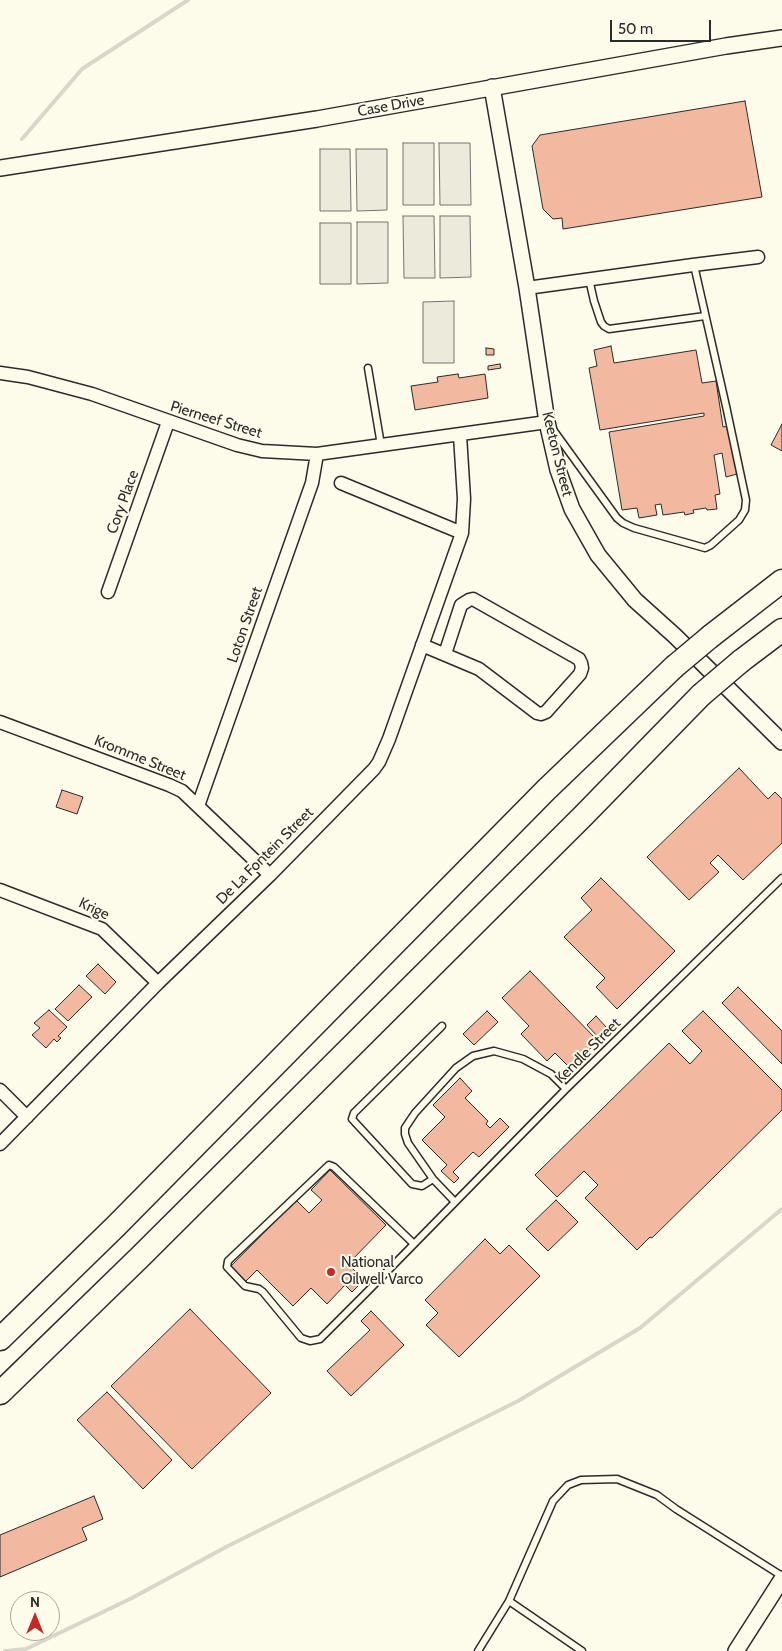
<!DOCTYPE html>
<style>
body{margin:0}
#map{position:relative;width:782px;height:1651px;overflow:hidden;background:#fdfbea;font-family:Cabin,sans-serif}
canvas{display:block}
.north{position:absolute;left:10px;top:1591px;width:50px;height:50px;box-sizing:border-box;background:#fdfbea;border:1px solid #a9a89e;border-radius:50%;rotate:0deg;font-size:14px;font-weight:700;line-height:20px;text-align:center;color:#2b2b2b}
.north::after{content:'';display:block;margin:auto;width:18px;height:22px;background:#c62828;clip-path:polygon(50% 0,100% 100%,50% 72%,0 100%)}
.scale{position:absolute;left:610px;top:20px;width:101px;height:22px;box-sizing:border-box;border:2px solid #2b2b2b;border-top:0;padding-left:6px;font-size:15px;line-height:18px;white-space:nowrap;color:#2b2b2b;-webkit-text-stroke:4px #fdfbea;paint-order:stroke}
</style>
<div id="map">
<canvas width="782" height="1651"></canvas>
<div class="north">N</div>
<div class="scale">50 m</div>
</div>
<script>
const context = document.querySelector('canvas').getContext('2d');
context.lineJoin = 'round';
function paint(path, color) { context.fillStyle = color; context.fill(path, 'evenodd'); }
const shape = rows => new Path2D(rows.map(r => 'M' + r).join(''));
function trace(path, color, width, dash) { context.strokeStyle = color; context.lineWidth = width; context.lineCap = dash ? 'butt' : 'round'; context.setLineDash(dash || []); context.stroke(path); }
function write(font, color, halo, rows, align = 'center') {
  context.font = font + ' Cabin,sans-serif'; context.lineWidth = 4; context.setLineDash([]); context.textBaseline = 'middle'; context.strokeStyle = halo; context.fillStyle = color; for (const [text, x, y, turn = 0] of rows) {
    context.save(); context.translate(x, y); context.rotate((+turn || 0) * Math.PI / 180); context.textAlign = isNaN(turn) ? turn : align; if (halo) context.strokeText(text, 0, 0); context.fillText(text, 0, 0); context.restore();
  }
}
const green = shape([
 [403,143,434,143,434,205,403,205,403,143],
 [439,143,470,143,471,205,440,205,439,143],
 [320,149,350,149,351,211,320,211,320,149],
 [356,149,387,149,387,210,357,211,356,149],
 [403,216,434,216,435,278,404,278,403,216],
 [440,216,470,216,471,277,440,278,440,216],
 [357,222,388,222,388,283,357,284,357,222],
 [320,223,351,223,351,284,320,284,320,223],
 [454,301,454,363,423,363,423,302,454,301]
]);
paint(green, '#ecebdb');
trace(green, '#74746e', 1);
trace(shape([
 [22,139,82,69,188,0],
 [5,1651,26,1649,132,1598,226,1547,518,1401,640,1328,782,1209]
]), '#d8d7c9', 4);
const building = shape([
 [745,101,762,197,563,229,562,218,553,219,543,209,532,146,540,135,745,101],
 [611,346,614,363,696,350,702,383,716,381,723,427,729,426,737,474,726,477,722,453,714,455,720,494,715,495,717,509,707,510,706,508,693,510,694,513,685,515,684,512,663,515,661,504,655,505,657,515,639,518,637,508,622,510,609,432,704,416,704,413,600,430,589,368,597,366,594,350,611,346],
 [486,348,494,349,494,355,486,355,486,348],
 [500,364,501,368,488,370,488,366,500,364],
 [458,374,459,378,485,374,488,398,415,410,411,386,438,382,437,377,458,374],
 [782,424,782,451,771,445,782,424],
 [739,768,768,799,775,792,782,799,782,843,743,880,718,855,710,863,719,872,689,900,647,857,739,768],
 [62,790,83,797,77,814,56,807,62,790],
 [601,878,675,951,617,1009,596,987,605,978,564,937,592,910,581,898,601,878],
 [98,964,116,982,105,994,86,976,98,964],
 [530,971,598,1041,570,1068,555,1053,547,1061,521,1034,529,1026,502,998,530,971],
 [79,985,92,997,68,1021,55,1009,79,985],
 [738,987,782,1031,782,1064,722,1003,738,987],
 [49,1010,67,1027,58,1036,61,1038,57,1042,54,1039,46,1048,32,1035,40,1028,34,1023,49,1010],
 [487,1011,498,1022,474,1045,463,1034,487,1011],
 [703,1011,782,1090,782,1110,652,1238,650,1237,637,1250,585,1198,598,1185,584,1171,557,1197,535,1175,669,1043,690,1064,702,1051,682,1031,703,1011],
 [596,1016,607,1028,598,1037,587,1025,596,1016],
 [460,1078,472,1091,465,1098,488,1121,486,1124,490,1128,500,1118,509,1127,479,1157,473,1152,453,1172,459,1178,454,1183,441,1171,447,1165,422,1140,445,1117,433,1105,460,1078],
 [330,1170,386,1225,348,1264,359,1275,355,1279,360,1284,352,1292,345,1285,327,1304,311,1288,293,1306,257,1270,245,1282,230,1267,296,1200,309,1213,322,1200,311,1190,330,1170],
 [556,1200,578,1222,548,1251,526,1229,556,1200],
 [485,1239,500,1254,509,1245,540,1276,459,1357,426,1325,438,1313,425,1300,485,1239],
 [190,1309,271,1393,192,1469,111,1386,190,1309],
 [371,1311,404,1345,351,1396,327,1371,370,1330,361,1321,371,1311],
 [107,1392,172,1460,143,1489,77,1420,107,1392],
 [94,1496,103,1519,82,1528,87,1540,0,1577,0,1535,94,1496]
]);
paint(building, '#f2b8a0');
trace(building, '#2b2b2b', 1);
const service = shape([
 [589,279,594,301,601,322,604,326,609,329,705,316],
 [368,368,381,445],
 [554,431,617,518,623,523,634,528,705,548,711,545,739,520,745,510,746,500,726,406,694,265],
 [442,1026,354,1113,352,1119,412,1184,422,1186,433,1179,455,1202],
 [433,1179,408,1143,405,1134,405,1128,415,1113,456,1068,473,1056,494,1051,523,1059,551,1074,566,1089],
 [414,1244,334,1167,329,1165,228,1261,227,1267,245,1286,259,1289,263,1292,301,1338,310,1341,320,1339,366,1293,566,1089,782,878],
 [509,1601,582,1651],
 [478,1651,509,1601,553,1501,568,1485,581,1480,617,1479,657,1495,676,1509,782,1576]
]);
const minor = shape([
 [527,288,693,265,758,257],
 [0,373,28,377,92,394,237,445,262,451,317,454,547,422],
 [341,483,462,533],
 [108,592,168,422],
 [422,645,479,669,537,713,541,714,546,712,580,674,582,668,581,663,579,659,473,599,469,600,461,605,445,654],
 [0,722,169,785,182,791,270,875],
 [198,806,312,483,317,454],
 [0,890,102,929,158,983],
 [0,1090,27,1117],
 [0,1144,158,983,270,875,374,769,379,762,389,739,462,533,464,499,460,435]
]);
const tertiary = shape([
 [492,87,527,288,547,422,558,470,572,509,598,555,635,600,675,636,782,742],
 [0,168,317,119,726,46,782,38],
 [736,1651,782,1579]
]);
const motorway = shape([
 [711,636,782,581],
 [741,661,782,630],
 [0,1339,116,1226,546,790,674,667],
 [0,1393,140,1257,584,815,701,695]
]);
trace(service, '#2b2b2b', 9);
trace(minor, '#2b2b2b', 15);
trace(tertiary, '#2b2b2b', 18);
trace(motorway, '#2b2b2b', 25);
trace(service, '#fdfbea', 6);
trace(minor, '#fdfbea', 12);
trace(tertiary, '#fdfbea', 15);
trace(motorway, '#fdfbea', 22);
const motorwayBridge = shape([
 [674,667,711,636],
 [701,695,741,661]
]);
trace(motorwayBridge, '#2b2b2b', 25, []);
trace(motorwayBridge, '#fdfbea', 22);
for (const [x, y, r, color] of [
 [331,1272,5,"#c62828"]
]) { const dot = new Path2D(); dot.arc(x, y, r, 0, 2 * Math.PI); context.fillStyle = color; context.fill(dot); trace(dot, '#fdfbea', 2); }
write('15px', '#2b2b2b', '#fdfbea', [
 ["Case Drive",391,106,-10],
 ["Pierneef Street",216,420,17],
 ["Keeton Street",557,454,76],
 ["Cory Place",123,502,-70],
 ["Loton Street",245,625,-71],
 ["Kromme Street",140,758,22],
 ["De La Fontein Street",265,856,-45],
 ["Krige",94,909,25],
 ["Kendle Street",588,1051,-45]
]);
write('15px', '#2b2b2b', '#fdfbea', [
 ["National",341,1263],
 ["Oilwell Varco",341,1280]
], 'left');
</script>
